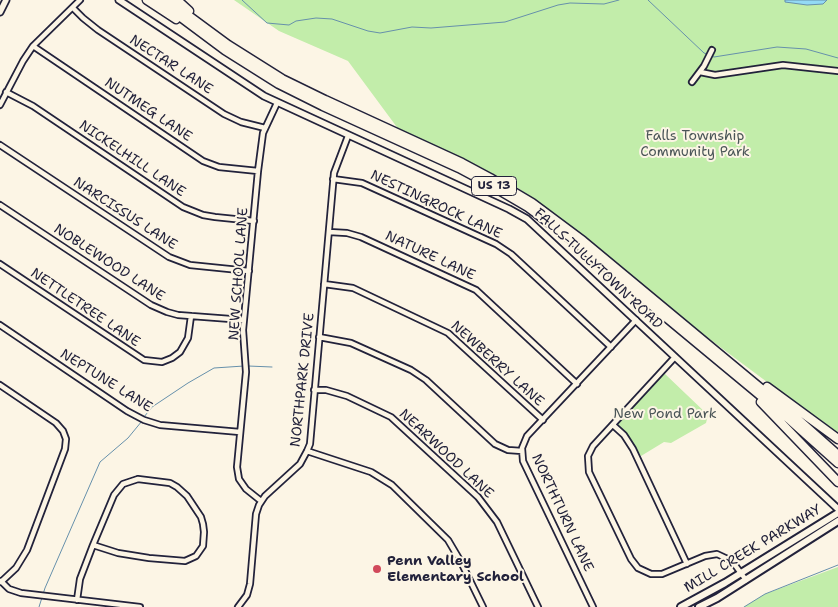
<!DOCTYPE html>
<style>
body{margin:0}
canvas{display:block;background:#fcf5e5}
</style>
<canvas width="838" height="607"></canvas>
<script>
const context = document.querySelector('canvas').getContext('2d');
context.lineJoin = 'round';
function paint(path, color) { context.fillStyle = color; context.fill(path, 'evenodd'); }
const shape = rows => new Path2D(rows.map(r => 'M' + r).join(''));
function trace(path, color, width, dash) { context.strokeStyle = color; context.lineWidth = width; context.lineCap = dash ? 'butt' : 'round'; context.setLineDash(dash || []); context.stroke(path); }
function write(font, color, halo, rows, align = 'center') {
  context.font = font + ' "Shantell Sans",sans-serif'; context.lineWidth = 4; context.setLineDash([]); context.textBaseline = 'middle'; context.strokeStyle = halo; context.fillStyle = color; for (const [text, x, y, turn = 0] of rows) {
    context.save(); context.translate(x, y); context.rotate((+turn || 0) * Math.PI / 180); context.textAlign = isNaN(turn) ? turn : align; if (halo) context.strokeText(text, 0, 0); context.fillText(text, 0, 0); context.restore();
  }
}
paint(shape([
 [234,0,838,0,838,435,680,317,558,216,508,181,399,130,348,61,279,31],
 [664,373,708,415,706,423,671,443,664,442,641,456,628,436,618,424],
 [838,567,838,607,744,607,765,594]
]), '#c2edaa');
const water = shape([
 [785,0,827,0,823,4,807,5,785,2,785,0]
]);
paint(water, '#93daf5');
trace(water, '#6690ab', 1);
trace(shape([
 [242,0,267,23,289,25,296,21,316,18,332,19,368,31,380,33,412,27,431,28,505,22,558,5,570,3,604,4,619,0],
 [648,0,704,53,714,57,777,47,806,49,838,58],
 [248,366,272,367],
 [144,417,152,407,188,383,214,368,244,366],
 [39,607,45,588,100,462,128,438,142,421],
 [744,607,765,594,838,565]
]), '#6690ab', 1);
const minor = shape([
 [73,8,83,18,98,30,224,114,241,122,265,128],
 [33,46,203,161,219,167,258,171],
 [700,72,715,75,783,65,838,71],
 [692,82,704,66,712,50],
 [6,92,33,106,183,207,203,215,215,217,254,221],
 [0,105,23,61,33,46,80,0],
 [0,145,169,257,190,265,249,271],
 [333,179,362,183,496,244,511,254,611,347],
 [0,205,151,305,167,312,178,315,244,320],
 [329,232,347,233,361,237,476,290,577,384],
 [0,264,144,360,162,362,172,358,180,352,188,338,191,316],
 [324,284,353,288,448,333,543,420],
 [0,325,127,411,144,420,160,425,240,432],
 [319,337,351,343,411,370,426,380,495,444,508,450,522,451],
 [675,357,593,446,588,456,589,472,631,559,638,568,651,574,662,574,705,556,717,554,732,561,746,580],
 [0,385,56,423,63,431,66,439,65,449,27,550,16,568,1,582],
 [314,390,326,390,347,396,391,417,478,497,497,522,538,607],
 [613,425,624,435,633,449,687,564],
 [307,451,371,472,392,485,448,540,461,562,483,607],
 [138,479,170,483,177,487,187,496,201,517,203,524,204,532,203,546,196,556,185,561,149,558,118,553,93,545,114,495,123,484,138,479],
 [261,501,246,489,239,479,237,467,246,372,243,330,258,171,263,133,277,103],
 [1,581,9,589,21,593,140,607],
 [77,600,80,579,93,545],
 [238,607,247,595,250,584,256,514,259,505,265,496,300,464,307,451,310,444,334,173,348,136],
 [593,607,523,461,522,448,527,436,636,320]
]);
const tertiary = shape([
 [119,0,264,96,509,209,527,219,838,509],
 [0,12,6,0]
]);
const secondary = shape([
 [681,607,725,583,838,513],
 [699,607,717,598,838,521]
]);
const motorway = shape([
 [147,0,176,19],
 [158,0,225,50,279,84,323,106,459,168,487,183,528,207,579,245,790,420,838,463],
 [167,0,228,45,282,79,325,100,462,163,490,178,532,203,583,241,794,416,838,455],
 [177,0,189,11],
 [767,387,838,439],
 [761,402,838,482]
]);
trace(minor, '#22223b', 8);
trace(tertiary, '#22223b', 9);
trace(secondary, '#22223b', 10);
trace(motorway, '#22223b', 11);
trace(minor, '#fcf5e5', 4.5);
trace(tertiary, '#fcf5e5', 5.5);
trace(secondary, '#fcf5e5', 6);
trace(motorway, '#fcf5e5', 8);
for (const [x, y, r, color] of [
 [377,569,5,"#d1495b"]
]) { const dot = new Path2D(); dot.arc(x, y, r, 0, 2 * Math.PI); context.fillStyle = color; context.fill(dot); trace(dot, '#fcf5e5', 2); }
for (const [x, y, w] of [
 [494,186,45]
]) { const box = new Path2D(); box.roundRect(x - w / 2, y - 9.5, w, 19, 4); context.fillStyle = '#fcf5e5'; context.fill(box); trace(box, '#22223b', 1); }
write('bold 12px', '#22223b', null, [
 ["US 13",494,186]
]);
write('14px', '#22223b', '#fcf5e5', [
 ["NECTAR LANE",171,65,33],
 ["NUTMEG LANE",148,110,34],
 ["NICKELHILL LANE",132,159,34],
 ["NESTINGROCK LANE",436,205,25],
 ["NARCISSUS LANE",125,214,33],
 ["NATURE LANE",430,256,25],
 ["NOBLEWOOD LANE",109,263,33],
 ["FALLS-TULLYTOWN ROAD",598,269,43],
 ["NEW SCHOOL LANE",239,274,-86],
 ["NETTLETREE LANE",85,308,34],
 ["NEWBERRY LANE",497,364,42],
 ["NORTHPARK DRIVE",303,380,-84],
 ["NEPTUNE LANE",106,381,32],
 ["NEARWOOD LANE",446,454,43],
 ["NORTHTURN LANE",562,513,65],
 ["MILL CREEK PARKWAY",753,549,-31]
]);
write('14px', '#4a5557', '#fcf5e5', [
 ["Falls Township",695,136],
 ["Community Park",695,152],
 ["New Pond Park",665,414]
]);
write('bold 14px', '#22223b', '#fcf5e5', [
 ["Penn Valley",387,561],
 ["Elementary School",387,577]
], 'left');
</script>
